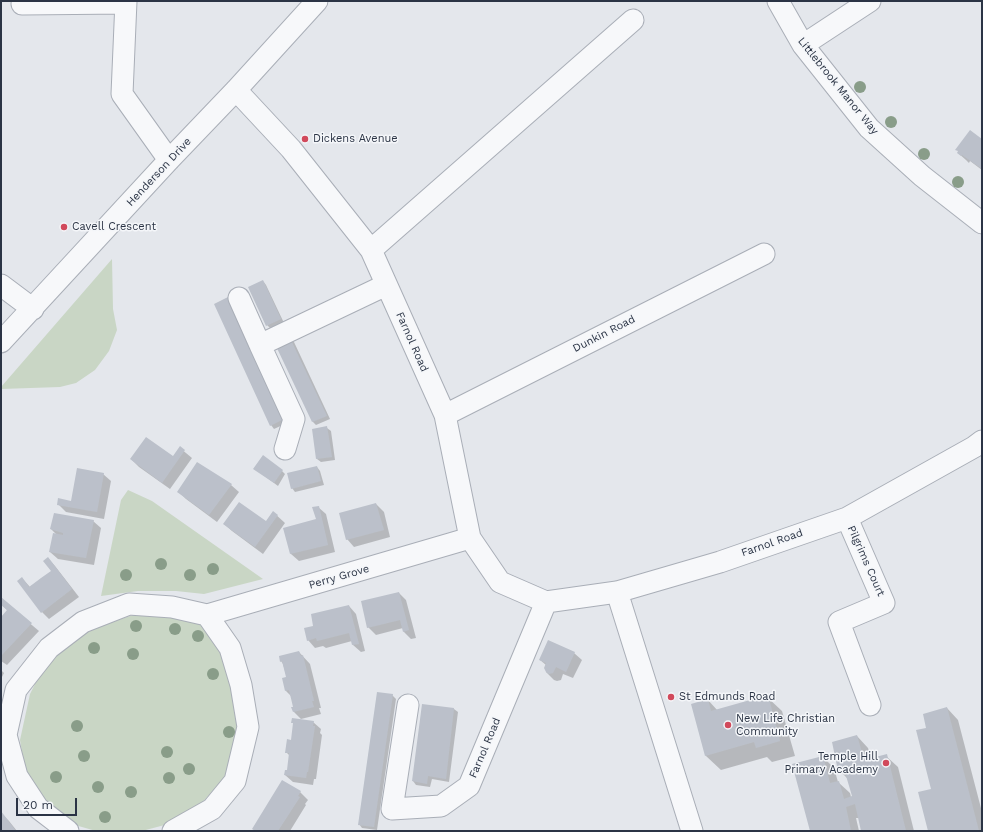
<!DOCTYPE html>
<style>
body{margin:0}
#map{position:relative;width:983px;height:832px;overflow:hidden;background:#e4e7ec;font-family:"Work Sans",sans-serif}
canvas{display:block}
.frame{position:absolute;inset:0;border:2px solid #2b3445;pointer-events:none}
.scale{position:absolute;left:16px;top:798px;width:61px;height:18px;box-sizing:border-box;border:2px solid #2b3445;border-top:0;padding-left:5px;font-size:12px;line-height:14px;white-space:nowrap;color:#2b3445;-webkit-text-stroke:3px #f4f6f9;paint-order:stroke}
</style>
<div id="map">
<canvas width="983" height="832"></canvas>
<div class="frame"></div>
<div class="scale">20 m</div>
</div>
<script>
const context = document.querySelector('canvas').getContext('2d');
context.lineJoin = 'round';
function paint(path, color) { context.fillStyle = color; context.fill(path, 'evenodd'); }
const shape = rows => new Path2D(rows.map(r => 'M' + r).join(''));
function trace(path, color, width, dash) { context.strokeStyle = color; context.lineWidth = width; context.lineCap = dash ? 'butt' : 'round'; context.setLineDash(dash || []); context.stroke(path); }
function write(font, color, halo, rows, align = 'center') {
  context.font = font + ' "Work Sans",sans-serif'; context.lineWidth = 3; context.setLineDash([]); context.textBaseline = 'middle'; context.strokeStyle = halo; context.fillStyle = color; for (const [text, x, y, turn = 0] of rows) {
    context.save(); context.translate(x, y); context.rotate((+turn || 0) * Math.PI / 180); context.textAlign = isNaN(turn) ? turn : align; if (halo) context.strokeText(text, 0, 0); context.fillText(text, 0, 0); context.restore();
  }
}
paint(shape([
 [112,259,113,309,117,330,109,351,95,370,76,383,60,387,1,389,1,387],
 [128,490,152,501,263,579,204,594,176,591,138,591,101,596,121,500],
 [133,615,167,616,206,626,227,660,241,701,239,742,225,777,201,804,172,823,142,831,96,831,75,825,50,807,26,776,20,740,30,694,45,664,70,640,101,626]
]), '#c9d6c5');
paint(shape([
 [982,140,982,170,970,161,969,163,966,160,958,153],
 [263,281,266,285,284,323,271,329,267,325],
 [231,302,287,423,274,429,271,425],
 [290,339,294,342,330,419,316,425,313,422,277,345],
 [327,428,331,431,335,460,321,462,317,459],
 [180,448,192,458,170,489,139,467,131,459,173,458],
 [317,467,320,471,324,485,295,492,292,488],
 [255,469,282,471,285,474,278,486],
 [103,474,111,481,104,519,66,512,58,504,72,502],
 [231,485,239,492,217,522,186,499,179,492],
 [376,504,384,512,390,537,354,547,347,539],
 [318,507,326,514,335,552,299,561,291,554,284,529,317,520],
 [273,512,285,523,263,554,232,531,224,524,266,522],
 [93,521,101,528,94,565,58,559,50,552,57,535,51,529],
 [48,558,55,566,79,597,49,619,42,612,22,578,30,587,52,571],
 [399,593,406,600,416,638,411,639,404,632,403,628,376,635,368,627],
 [1,599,39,631,7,665,1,661,1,619,8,611,1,604],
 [349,606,356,614,365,651,361,652,353,645,352,641,326,648,323,646,315,648,308,640,314,626],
 [299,652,310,664,321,708,319,708,321,714,301,719,294,712,293,708,295,707,292,697,286,691,283,679,287,678,283,664,281,661],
 [574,653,582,660,573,678,563,674,561,680,557,681,554,680,546,672,546,665,540,660],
 [1,670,4,673,1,679],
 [392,695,396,699,377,830,362,828,359,824],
 [767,697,782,711,795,756,772,762,767,757,721,770,706,756,708,700,718,711],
 [423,705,454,709,458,712,449,782,432,779,430,787,416,785,413,781],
 [947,708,958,720,982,812,982,831,929,831,933,789,928,728],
 [313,722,321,729,320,733,322,735,316,779,314,779,313,785,293,782,285,775,288,771,290,756,286,752,292,741,294,724,293,723],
 [857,736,868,748,872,760,886,756,898,767,914,831,862,831,859,818,856,818,859,831,811,831,823,757,834,768,838,782,850,793,851,797,853,797,849,780,839,770],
 [300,792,308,800,305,804,306,805,290,831,255,831],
 [1,813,9,821,17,831,1,831]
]), '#0003');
paint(shape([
 [970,130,982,139,982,169,962,155,961,156,957,153,958,151,955,150],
 [263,280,281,319,266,326,248,287],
 [228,297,284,419,270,426,214,304],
 [290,338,327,416,312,422,275,344],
 [327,426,332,457,316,459,312,429],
 [146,437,173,456,180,446,185,450,162,483,130,459],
 [263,455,283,470,274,483,253,469],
 [197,462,232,484,209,515,177,492],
 [317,466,321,481,291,489,287,473],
 [77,468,104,473,97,512,57,505,58,498,71,501],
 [239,502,266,521,273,511,278,515,255,547,223,524],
 [376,503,384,530,346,540,339,513],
 [319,506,328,545,290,554,283,528,316,519,312,507],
 [54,513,94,520,86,558,49,552,53,533,63,535,63,533,50,529],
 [48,557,72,589,41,613,17,581,22,577,29,587,41,578,51,571,43,561],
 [399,592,409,630,403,632,400,620,367,628,361,601],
 [1,597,32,623,1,656,1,617,7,610,1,605],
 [349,605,359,644,352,645,349,633,317,641,316,638,307,641,304,628,313,626,311,614],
 [548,640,575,652,566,672,556,667,553,673,549,674,546,672,544,668,546,663,539,660],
 [299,651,301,656,303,655,314,701,312,701,314,707,293,712,291,707,293,707,289,690,285,691,282,678,286,677,282,661,280,662,279,656],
 [377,692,393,694,374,827,358,825],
 [768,695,780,741,756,748,754,742,705,756,691,704,708,699,711,711],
 [422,704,454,708,446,779,428,776,427,784,412,781],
 [947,707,979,831,928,831,918,792,931,789,916,730,926,728,923,714],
 [292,718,314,721,313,726,315,726,308,772,307,772,306,778,284,775,285,770,287,770,289,753,285,753,287,739,291,740,293,723,291,723],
 [857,735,864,760,887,754,906,831,861,831,855,804,846,807,851,831,810,831,792,764,823,756,830,783,839,781,844,799,852,796,844,769,838,771,832,742],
 [282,780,301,791,298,796,300,797,278,831,255,831,252,829],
 [1,811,16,831,1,831]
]), '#bbc0ca');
const minor = shape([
 [126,1,122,94,169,160],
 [778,1,803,45,869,128,922,176,982,223],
 [22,4,126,3],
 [803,45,870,1],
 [236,90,291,149,371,250,445,415,470,538,500,582,546,602,617,592,720,562,847,518,974,447,982,441],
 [371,250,633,20],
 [1,285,33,309],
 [239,298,260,345],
 [1,342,169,160,236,90,317,1],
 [445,415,764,254],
 [285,449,294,419,260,345,386,285],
 [847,518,884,603,839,622,870,705],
 [617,592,692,831],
 [408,705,392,809,441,806,469,786,546,602],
 [68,831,38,808,17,776,6,735,16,690,49,648,83,622,129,604,172,607,207,615,470,538],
 [173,831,212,809,235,781,248,727,241,685,230,648,207,615]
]);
trace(minor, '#a9aeb7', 23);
trace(minor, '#f7f8fa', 21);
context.fillStyle = '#899d89';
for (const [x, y] of [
 [860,87],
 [891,122],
 [924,154],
 [958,182],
 [161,564],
 [213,569],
 [126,575],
 [190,575],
 [136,626],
 [175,629],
 [198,636],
 [94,648],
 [133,654],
 [213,674],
 [77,726],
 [229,732],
 [167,752],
 [84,756],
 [189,769],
 [56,777],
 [169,778],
 [98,787],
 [131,792],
 [105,817]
]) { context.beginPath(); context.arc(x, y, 6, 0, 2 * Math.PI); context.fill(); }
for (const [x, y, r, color] of [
 [305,139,4,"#d1495b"],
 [64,227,4,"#d1495b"],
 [671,697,4,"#d1495b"],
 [728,725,4,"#d1495b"],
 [886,763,4,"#d1495b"]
]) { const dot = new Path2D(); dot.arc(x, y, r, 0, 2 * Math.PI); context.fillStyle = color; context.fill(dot); trace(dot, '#f4f6f9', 1.5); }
write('11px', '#2b3445', '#f4f6f9', [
 ["Littlebrook Manor Way",838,86,51],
 ["Henderson Drive",159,172,-47],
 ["Dunkin Road",604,334,-27],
 ["Farnol Road",412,342,66],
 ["Farnol Road",772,543,-19],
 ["Pilgrims Court",866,561,66],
 ["Perry Grove",339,577,-16],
 ["Farnol Road",485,748,-67]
]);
write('11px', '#2b3445', '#f4f6f9', [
 ["Dickens Avenue",313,139],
 ["Cavell Crescent",72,227],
 ["St Edmunds Road",679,697],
 ["New Life Christian",736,719],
 ["Community",736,732],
 ["Temple Hill",878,757,"right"],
 ["Primary Academy",878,770,"right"]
], 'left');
</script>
